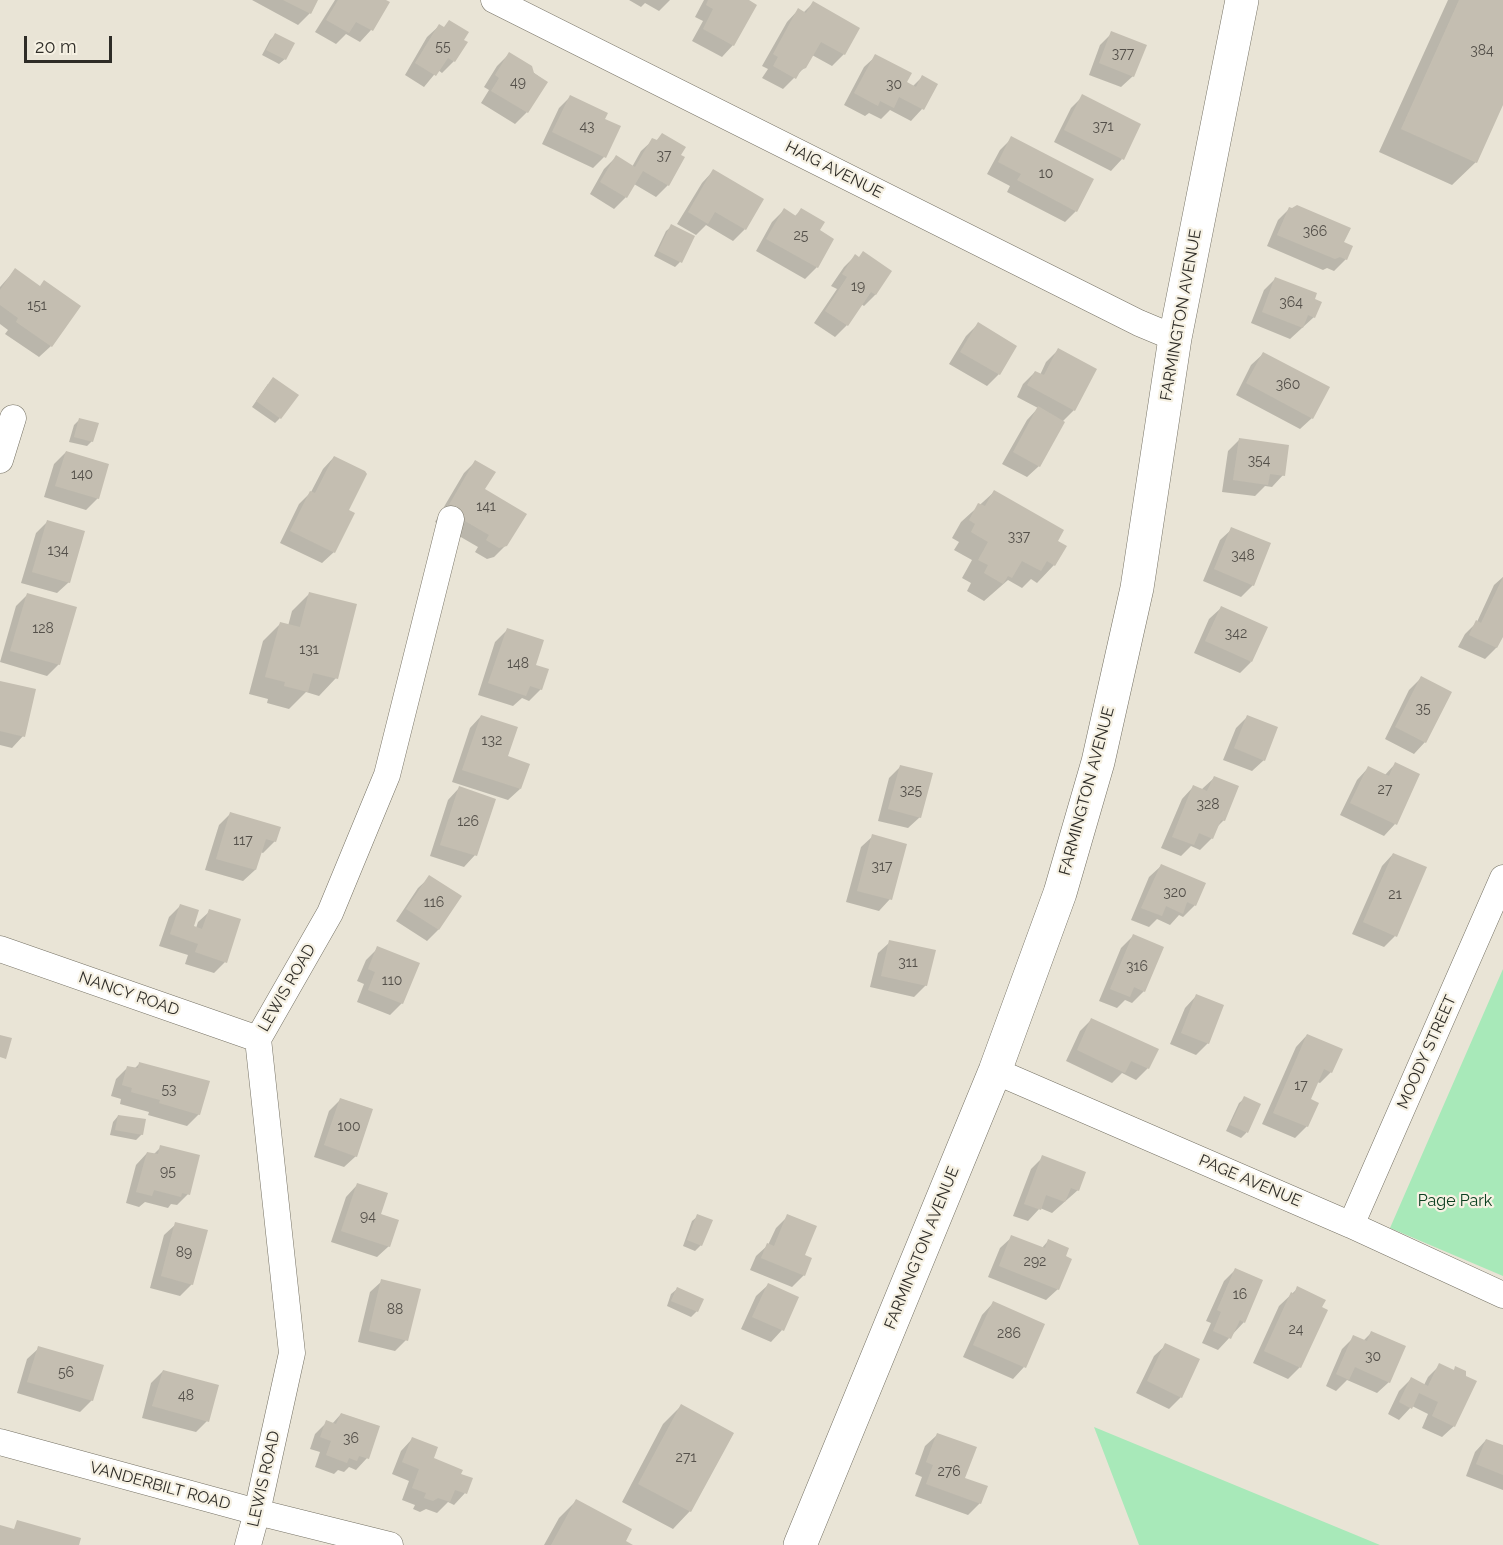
<!DOCTYPE html>
<style>
body{margin:0}
#map{position:relative;width:1503px;height:1545px;overflow:hidden;background:#e9e4d6;font-family:Raleway,sans-serif}
canvas{display:block}
.scale{position:absolute;left:24px;top:36px;width:88px;height:27px;box-sizing:border-box;border:3px solid #2e2c27;border-top:0;padding-left:8px;font-size:18px;line-height:21px;white-space:nowrap;color:#2e2c27;-webkit-text-stroke:4px #f6f1e3;paint-order:stroke}
</style>
<div id="map">
<canvas width="1503" height="1545"></canvas>
<div class="scale">20 m</div>
</div>
<script>
const context = document.querySelector('canvas').getContext('2d');
context.lineJoin = 'round';
function paint(path, color) { context.fillStyle = color; context.fill(path, 'evenodd'); }
const shape = rows => new Path2D(rows.map(r => 'M' + r).join(''));
function trace(path, color, width, dash) { context.strokeStyle = color; context.lineWidth = width; context.lineCap = dash ? 'butt' : 'round'; context.setLineDash(dash || []); context.stroke(path); }
function write(font, color, halo, rows, align = 'center') {
  context.font = font + ' Raleway,sans-serif'; context.lineWidth = 4.5; context.setLineDash([]); context.textBaseline = 'middle'; context.strokeStyle = halo; context.fillStyle = color; for (const [text, x, y, turn = 0] of rows) {
    context.save(); context.translate(x, y); context.rotate((+turn || 0) * Math.PI / 180); context.textAlign = isNaN(turn) ? turn : align; if (halo) context.strokeText(text, 0, 0); context.fillText(text, 0, 0); context.restore();
  }
}
paint(shape([
 [1503,969,1503,1276,1390,1228],
 [1094,1427,1380,1545,1139,1545]
]), '#a8e9b9');
paint(shape([
 [252,0,317,0,310,13,298,25],
 [335,0,383,0,388,3,371,30,360,42,346,34,336,44,315,32],
 [629,0,670,0,659,11,645,3,641,7],
 [704,0,746,0,733,45,722,57,692,41,703,21,695,17],
 [1448,0,1503,0,1503,101,1476,162,1452,185,1379,152],
 [813,3,858,28,844,54,832,66,812,55,805,67,783,89,762,78,768,69,762,66,787,22,798,10,803,13],
 [439,26,462,40,454,61,442,73,438,70,424,87,405,75,427,37],
 [1112,33,1133,76,1121,87,1089,75,1100,45],
 [275,35,285,59,279,64,262,55,270,40],
 [509,54,546,82,527,112,515,124,481,103,489,90,484,87,497,66],
 [876,56,905,83,912,87,922,77,936,84,922,109,911,121,890,110,881,119,869,113,865,116,844,105,864,67],
 [1083,96,1122,159,1111,171,1054,142,1071,108],
 [570,97,603,119,604,157,593,168,542,144,559,108],
 [662,135,668,185,656,197,634,184,626,197,614,209,590,194,604,169,616,157,632,167,641,151,653,140,656,141],
 [1012,138,1076,211,1065,222,1007,192,1010,186,987,174,1000,150],
 [713,171,745,229,733,241,706,225,696,235,677,224,702,183],
 [1289,209,1342,243,1346,259,1334,271,1327,268,1323,270,1267,246,1278,220],
 [784,210,794,217,801,210,818,231,832,239,817,267,805,279,756,251,772,222],
 [672,226,680,262,675,267,654,256,666,231],
 [855,256,890,271,875,295,864,306,861,304,847,325,835,337,814,323,837,289,831,286,844,267],
 [15,270,51,346,39,357,5,334,8,330,0,324,0,287],
 [1276,278,1314,317,1290,339,1251,323,1264,290],
 [978,324,1015,347,999,374,987,386,949,364,966,336],
 [1058,350,1074,410,1062,422,1039,466,1027,477,1002,464,1027,420,1038,408,1017,397,1023,384,1035,372,1040,375,1046,362],
 [1263,354,1312,418,1300,429,1236,395,1251,365],
 [268,384,280,418,275,423,252,407],
 [80,419,92,441,87,446,69,442,74,425],
 [1239,440,1283,475,1272,487,1265,486,1255,496,1222,492,1228,451],
 [66,452,98,498,86,510,44,497,54,464],
 [334,457,347,510,334,552,322,563,280,543,299,504,311,492,323,469],
 [476,461,483,489,506,545,494,557,487,559,475,552,478,547,435,522,464,473],
 [994,492,1056,542,1054,565,1037,583,1031,579,1022,588,1008,580,984,601,967,591,971,583,962,578,972,560,954,550,959,542,952,538,961,522],
 [47,522,69,582,57,593,21,583,36,533],
 [1232,529,1253,585,1241,597,1203,581,1220,540],
 [1503,577,1503,635,1496,648,1485,659,1458,647,1465,634,1477,622,1494,585],
 [310,593,336,678,319,696,306,692,289,709,267,703,268,699,249,694,263,641,280,624,288,626,292,611],
 [28,594,59,664,47,676,0,662,16,606],
 [1221,608,1251,662,1240,673,1194,653,1209,619],
 [507,630,534,666,541,689,529,701,522,698,513,706,478,695,495,642],
 [1421,678,1425,742,1414,754,1385,739,1409,690],
 [0,682,23,736,12,748,0,745],
 [481,716,506,757,520,789,508,800,452,782,470,728],
 [1248,716,1264,760,1252,771,1223,760,1236,728],
 [1395,764,1395,824,1384,836,1340,815,1357,780,1368,768,1384,776],
 [900,767,920,817,908,828,878,821,889,778],
 [1214,778,1224,820,1216,828,1212,838,1200,850,1191,846,1181,856,1161,848,1182,799,1193,787,1202,789],
 [459,788,475,855,464,867,430,856,448,800],
 [230,814,275,841,263,853,260,852,255,870,243,881,205,870,219,825],
 [873,836,890,899,879,911,846,902,861,847],
 [1393,854,1395,936,1384,947,1352,934,1382,866],
 [1161,866,1195,905,1183,917,1179,915,1170,925,1157,919,1149,927,1131,920,1149,877],
 [430,877,460,897,438,930,427,941,396,921,418,888],
 [180,906,192,927,196,928,198,922,210,911,225,962,214,973,185,964,188,955,159,946,169,917],
 [1133,936,1144,991,1132,1003,1125,1000,1117,1008,1099,1001,1121,948],
 [890,942,926,985,914,997,870,987,878,953],
 [378,948,402,1003,390,1015,357,1002,364,984,357,981,366,960],
 [1196,996,1208,1043,1196,1055,1170,1044,1185,1008],
 [1092,1019,1148,1068,1136,1080,1122,1073,1112,1083,1066,1061,1080,1031],
 [1307,1035,1331,1072,1320,1083,1317,1082,1309,1100,1307,1126,1295,1138,1262,1124,1296,1047],
 [140,1063,199,1114,187,1126,148,1115,149,1112,120,1104,121,1099,111,1096,116,1079,128,1067,134,1069],
 [1245,1098,1259,1104,1246,1133,1241,1138,1226,1131,1239,1103],
 [341,1099,356,1156,344,1167,314,1157,329,1111],
 [118,1116,142,1134,136,1140,110,1135,113,1122],
 [161,1147,188,1194,177,1205,171,1204,168,1208,145,1202,139,1207,126,1203,136,1165,147,1153,153,1155],
 [1043,1157,1078,1190,1052,1213,1040,1208,1028,1221,1013,1216,1031,1169],
 [357,1185,379,1215,389,1246,377,1257,331,1242,346,1197],
 [698,1216,701,1245,695,1251,683,1246,692,1221],
 [788,1216,803,1256,804,1275,792,1287,750,1270,756,1256,768,1245,776,1228],
 [176,1224,192,1284,180,1296,150,1288,164,1235],
 [1012,1237,1041,1249,1048,1241,1058,1289,1046,1300,988,1277,1000,1248],
 [1235,1270,1244,1322,1218,1350,1202,1343,1211,1323,1206,1321,1224,1281],
 [382,1281,406,1340,395,1351,358,1342,370,1292],
 [768,1285,782,1330,771,1342,741,1329,756,1296],
 [1298,1288,1300,1367,1288,1379,1253,1363,1279,1306],
 [677,1289,697,1311,691,1317,667,1306,671,1294],
 [993,1303,1024,1367,1013,1379,963,1357,982,1315],
 [1372,1332,1389,1382,1377,1393,1347,1380,1336,1391,1326,1386,1342,1349,1354,1337,1363,1341],
 [1166,1345,1181,1397,1169,1409,1136,1393,1154,1356],
 [39,1348,92,1400,80,1412,17,1393,27,1359],
 [1440,1365,1453,1371,1456,1368,1454,1426,1442,1437,1422,1428,1428,1414,1412,1406,1399,1420,1388,1414,1399,1391,1411,1379,1424,1385,1428,1377],
 [163,1371,207,1421,196,1432,142,1418,151,1383],
 [681,1406,690,1511,673,1529,622,1502,663,1424],
 [341,1414,367,1458,356,1470,349,1467,344,1472,338,1470,334,1474,315,1467,320,1452,310,1449,315,1434,327,1422,332,1424],
 [937,1435,980,1503,968,1515,915,1496,922,1477,915,1474,925,1446],
 [412,1439,432,1459,459,1475,465,1493,454,1505,448,1502,437,1513,426,1509,420,1512,413,1509,415,1505,402,1500,409,1481,392,1474,401,1451],
 [1486,1440,1503,1447,1503,1490,1466,1476,1475,1452],
 [577,1500,624,1542,630,1545,544,1545,559,1518]
]), '#0003');
paint(shape([
 [283,0,318,0,311,14],
 [338,0,386,0,390,2,373,31,356,22,349,33,326,20],
 [708,0,749,0,757,5,734,46,703,29,713,9,706,5],
 [1459,0,1503,0,1503,105,1477,163,1401,129],
 [813,1,860,28,845,55,821,42,806,68,801,70,796,79,773,66,778,57,773,54,798,8,806,13],
 [449,20,469,32,464,40,468,42,455,62,448,58,436,76,415,63,439,24,444,27],
 [1111,31,1147,45,1134,77,1099,63],
 [275,33,295,43,286,60,266,50],
 [509,52,532,66,534,73,548,82,528,113,491,91,499,78,495,75],
 [875,54,912,73,907,82,916,87,922,75,938,84,924,110,899,97,894,108,880,101,878,106,854,93],
 [1082,94,1141,124,1124,160,1064,130],
 [570,95,608,113,605,119,621,126,606,158,552,132],
 [662,133,686,147,681,155,685,157,669,186,643,171,627,198,600,182,616,155,635,167,652,138,657,140],
 [1011,136,1094,179,1077,212,1017,180,1021,174,998,162],
 [713,169,764,199,746,230,715,212,708,224,688,212],
 [1297,205,1351,228,1344,242,1353,246,1347,260,1340,257,1335,259,1277,235,1289,207,1292,208],
 [784,208,796,216,801,208,825,222,820,230,834,239,818,268,766,239],
 [671,224,695,236,682,263,658,251],
 [863,251,892,271,876,295,871,292,848,326,825,311,847,277,842,274,855,254,859,257],
 [15,268,40,286,44,280,81,306,52,347,16,322,18,318,0,305,0,290],
 [1275,277,1317,293,1315,299,1322,302,1315,318,1308,315,1303,328,1262,312],
 [978,322,1017,346,1000,375,960,352],
 [1058,348,1097,369,1075,411,1027,385,1035,371,1044,375],
 [1263,352,1330,387,1313,419,1246,383],
 [273,377,299,395,281,419,256,401],
 [1038,406,1065,422,1040,467,1013,452],
 [79,418,99,423,93,442,74,437],
 [1239,438,1289,445,1285,476,1270,474,1268,485,1233,480],
 [66,451,109,464,99,499,55,486],
 [334,456,365,471,367,474,349,510,355,513,335,553,290,531,310,491,315,493],
 [475,460,496,472,485,489,527,514,507,546,499,548,486,540,489,535,446,510],
 [994,490,1064,530,1058,541,1067,546,1055,566,1047,561,1041,571,1022,561,1012,578,1008,576,1003,584,984,573,988,565,978,560,988,542,971,532,975,524,969,520,978,503,985,506],
 [47,520,85,531,70,583,32,572],
 [1231,527,1271,543,1254,586,1214,569],
 [1503,577,1503,637,1497,648,1469,635,1476,620,1481,623],
 [309,592,357,604,338,679,313,673,308,692,284,686,285,682,265,677,280,622,300,627],
 [27,593,77,607,60,665,10,651],
 [1221,606,1268,627,1252,662,1205,641],
 [507,628,544,640,536,665,549,669,542,690,530,686,526,696,488,683],
 [1421,676,1452,692,1426,743,1395,727],
 [0,681,36,689,25,737,0,731],
 [481,715,518,727,508,756,530,764,521,789,462,770],
 [1247,715,1278,727,1265,761,1234,748],
 [1395,762,1420,774,1397,825,1350,803,1368,766,1389,776],
 [900,765,933,773,921,818,888,809],
 [1214,776,1239,786,1225,821,1221,820,1213,839,1199,833,1194,845,1172,837,1193,785,1207,791],
 [459,786,496,799,477,856,440,845],
 [230,812,281,827,276,842,266,839,256,870,216,859],
 [872,834,907,844,892,900,857,891],
 [1393,853,1427,867,1397,937,1363,922],
 [1161,864,1206,883,1196,906,1187,902,1183,914,1166,906,1162,916,1141,908],
 [429,875,462,896,439,930,406,909],
 [180,904,199,910,194,926,202,929,209,909,241,919,227,963,195,952,198,944,170,934],
 [1133,934,1164,947,1145,992,1134,987,1130,997,1110,989],
 [889,940,936,950,927,986,881,976],
 [377,946,420,963,403,1004,368,990,375,972,368,969],
 [1196,994,1224,1005,1209,1044,1181,1033],
 [1091,1018,1159,1049,1149,1069,1131,1061,1125,1073,1077,1050],
 [1307,1034,1343,1049,1332,1073,1324,1069,1311,1099,1319,1103,1308,1127,1273,1113],
 [0,1035,12,1038,6,1059,0,1057],
 [139,1062,210,1081,200,1115,159,1103,160,1100,131,1092,132,1088,122,1085,127,1066,138,1068],
 [1244,1096,1261,1104,1248,1133,1230,1125],
 [340,1098,373,1109,357,1157,324,1145],
 [118,1115,146,1119,143,1135,115,1130],
 [160,1145,200,1155,190,1195,182,1193,181,1197,154,1190,152,1196,136,1192,147,1152,158,1154],
 [1042,1155,1086,1172,1079,1191,1071,1188,1065,1202,1046,1195,1041,1210,1024,1204],
 [357,1183,388,1193,381,1214,399,1220,390,1247,341,1231],
 [697,1214,713,1220,702,1246,687,1240],
 [787,1214,817,1226,805,1255,812,1258,805,1276,761,1258,767,1243,774,1246],
 [175,1222,208,1230,193,1285,161,1276],
 [1011,1235,1045,1248,1048,1239,1069,1248,1066,1256,1072,1259,1059,1290,999,1266],
 [1235,1268,1263,1280,1245,1323,1240,1320,1231,1339,1213,1331,1221,1312,1217,1310],
 [381,1279,421,1289,408,1341,369,1331],
 [768,1283,799,1297,784,1331,752,1317],
 [1297,1286,1326,1300,1322,1307,1328,1310,1301,1368,1264,1351,1291,1292,1294,1294],
 [677,1287,704,1299,698,1312,671,1301],
 [993,1301,1045,1324,1026,1368,973,1345],
 [1371,1331,1406,1346,1390,1383,1355,1367,1349,1380,1336,1374,1353,1335,1367,1341],
 [1165,1343,1200,1359,1182,1398,1147,1381],
 [38,1346,104,1365,93,1401,27,1382],
 [1439,1363,1454,1370,1455,1366,1466,1371,1466,1376,1477,1381,1455,1427,1432,1416,1438,1402,1419,1393,1412,1409,1399,1402,1411,1377,1428,1386],
 [163,1370,219,1385,209,1422,152,1406],
 [681,1404,734,1433,691,1512,638,1484],
 [341,1413,380,1426,369,1459,359,1456,357,1461,349,1458,347,1463,326,1455,331,1441,320,1437,326,1420,336,1424],
 [937,1433,977,1447,965,1478,988,1486,981,1504,926,1484,933,1465,926,1462],
 [412,1437,438,1447,434,1458,463,1470,461,1474,473,1478,467,1494,455,1490,450,1502,438,1498,433,1501,424,1498,426,1493,412,1488,419,1469,402,1462],
 [1486,1439,1503,1445,1503,1475,1476,1464],
 [576,1499,632,1529,626,1541,633,1545,551,1545],
 [17,1520,81,1538,79,1545,0,1545,0,1525,14,1529]
]), '#c4beb1');
const minor = shape([
 [494,0,1139,323,1175,338],
 [0,460,13,418],
 [0,949,258,1039],
 [995,1071,1351,1225,1503,1295],
 [1351,1225,1503,878],
 [0,1442,257,1512,390,1545],
 [248,1545,257,1512,292,1353,258,1039,330,913,387,775,451,519]
]);
const trunk = shape([
 [800,1545,995,1071,1060,893,1098,762,1137,588,1175,338,1242,0]
]);
trace(minor, '#757164', 27);
trace(trunk, '#757164', 34);
trace(minor, '#fff', 26);
trace(trunk, '#fff', 33);
write('14px', '#54504a', null, [
 ["55",443,47],
 ["384",1482,51],
 ["377",1123,54],
 ["49",518,83],
 ["30",894,85],
 ["43",587,127],
 ["371",1103,127],
 ["37",664,156],
 ["10",1046,174],
 ["366",1315,232],
 ["25",801,236],
 ["19",858,287],
 ["364",1291,303],
 ["151",37,306],
 ["360",1288,385],
 ["354",1259,461],
 ["140",82,475],
 ["141",486,507],
 ["337",1019,537],
 ["134",58,551],
 ["348",1243,556],
 ["128",43,629],
 ["342",1236,634],
 ["131",309,650],
 ["148",518,664],
 ["35",1423,709],
 ["132",492,741],
 ["27",1385,790],
 ["325",911,791],
 ["328",1208,805],
 ["126",468,822],
 ["117",243,841],
 ["317",882,867],
 ["320",1175,893],
 ["21",1395,895],
 ["116",434,903],
 ["311",908,963],
 ["316",1137,967],
 ["110",392,981],
 ["17",1301,1086],
 ["53",169,1090],
 ["100",349,1127],
 ["95",168,1172],
 ["94",368,1217],
 ["89",184,1253],
 ["292",1035,1262],
 ["16",1240,1295],
 ["88",395,1310],
 ["24",1296,1330],
 ["286",1009,1334],
 ["30",1373,1357],
 ["56",66,1373],
 ["48",186,1396],
 ["36",351,1439],
 ["271",686,1458],
 ["276",949,1472]
]);
write('16px', '#2e2c27', '#f6f1e3', [
 ["HAIG AVENUE",834,170,27],
 ["FARMINGTON AVENUE",1181,315,-80],
 ["FARMINGTON AVENUE",1087,791,-75],
 ["LEWIS ROAD",287,988,-60],
 ["NANCY ROAD",129,994,19],
 ["MOODY STREET",1427,1052,-66],
 ["PAGE AVENUE",1250,1181,23],
 ["FARMINGTON AVENUE",922,1248,-68],
 ["LEWIS ROAD",264,1479,-77],
 ["VANDERBILT ROAD",160,1486,15]
]);
write('16px', '#0c4021', '#f6f1e3', [
 ["Page Park",1455,1201]
]);
</script>
